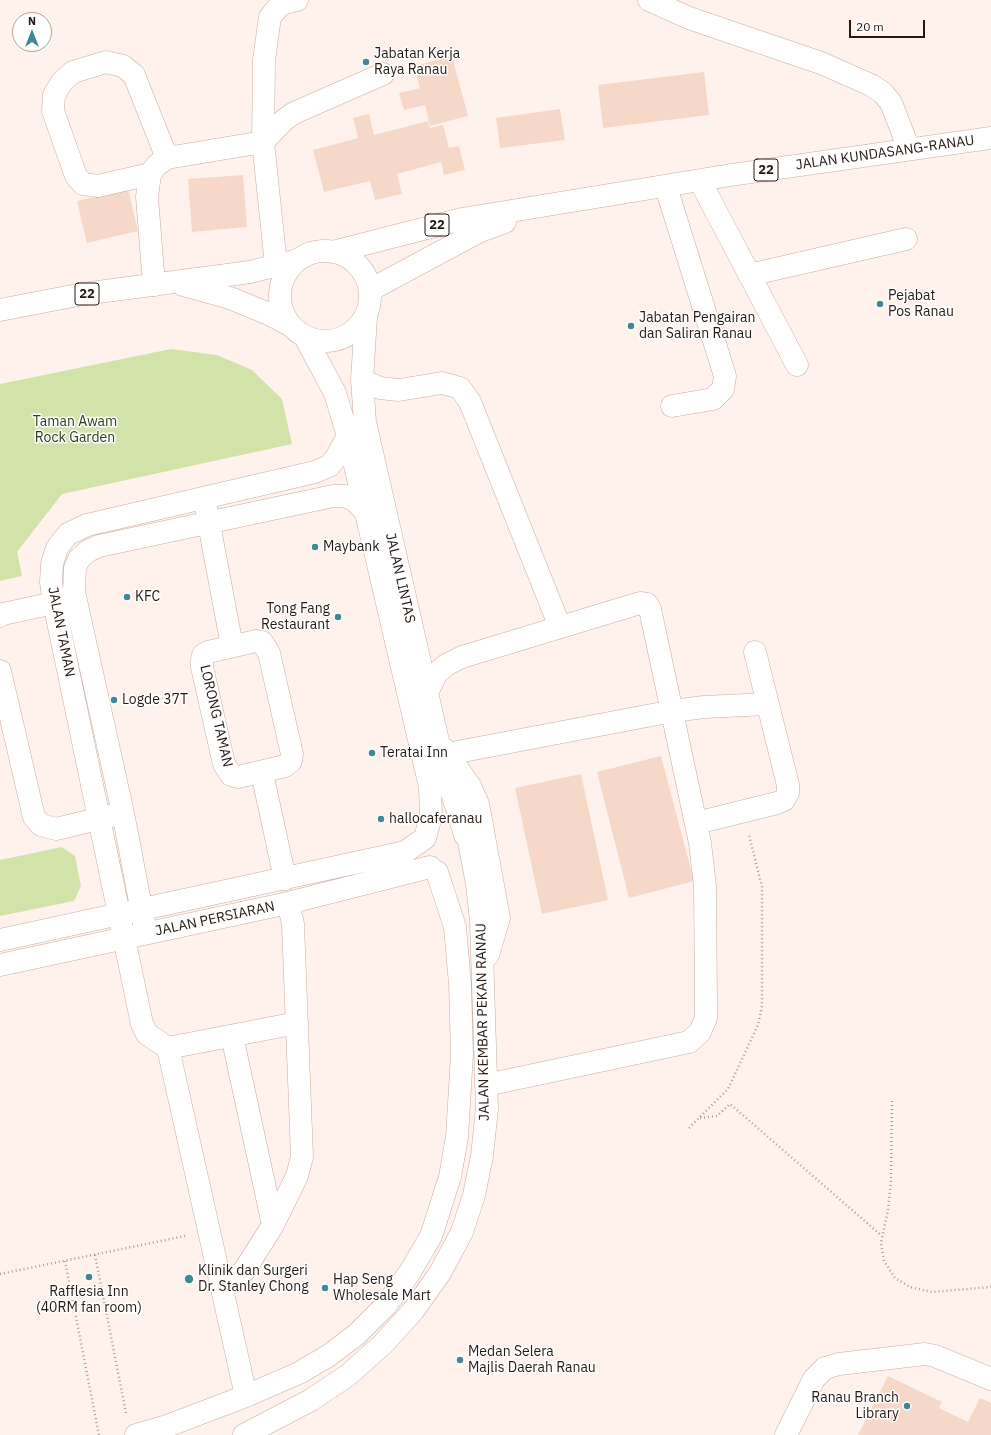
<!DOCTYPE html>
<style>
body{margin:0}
#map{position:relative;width:991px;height:1435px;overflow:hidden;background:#fff2ec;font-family:"IBM Plex Sans",sans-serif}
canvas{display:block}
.north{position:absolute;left:12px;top:12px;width:40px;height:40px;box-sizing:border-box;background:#fff;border:1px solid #a7a3a1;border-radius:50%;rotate:0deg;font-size:11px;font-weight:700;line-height:16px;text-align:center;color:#241913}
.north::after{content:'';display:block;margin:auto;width:14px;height:18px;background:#428794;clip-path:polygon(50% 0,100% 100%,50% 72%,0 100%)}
.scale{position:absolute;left:849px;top:20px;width:76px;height:18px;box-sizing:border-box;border:2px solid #241913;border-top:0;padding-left:5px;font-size:12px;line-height:14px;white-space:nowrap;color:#241913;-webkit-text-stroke:3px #fff;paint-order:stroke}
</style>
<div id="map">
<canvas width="991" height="1435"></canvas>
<div class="north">N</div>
<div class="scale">20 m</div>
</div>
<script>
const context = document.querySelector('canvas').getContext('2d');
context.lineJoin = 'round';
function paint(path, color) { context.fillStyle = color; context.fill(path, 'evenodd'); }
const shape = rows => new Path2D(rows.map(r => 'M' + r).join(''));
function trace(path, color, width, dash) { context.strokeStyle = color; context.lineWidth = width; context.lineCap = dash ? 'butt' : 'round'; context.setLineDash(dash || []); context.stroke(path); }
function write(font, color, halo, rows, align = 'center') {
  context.font = font + ' "IBM Plex Sans",sans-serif'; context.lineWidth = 3; context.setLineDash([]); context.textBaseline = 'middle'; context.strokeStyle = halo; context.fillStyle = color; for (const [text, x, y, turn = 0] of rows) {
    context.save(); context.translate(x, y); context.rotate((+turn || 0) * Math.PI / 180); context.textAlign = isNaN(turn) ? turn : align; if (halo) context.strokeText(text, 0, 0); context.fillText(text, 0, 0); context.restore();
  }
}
paint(shape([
 [171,349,217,355,252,370,282,399,292,444,62,494,17,552,22,576,0,581,0,384],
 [62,847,75,856,81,886,74,901,0,916,0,860]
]), '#d2e3aa');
paint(shape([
 [452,56,468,116,430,126,425,105,404,110,399,93,420,88,414,66],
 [704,72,709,115,603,128,598,85],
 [560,109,565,140,500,148,496,118],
 [369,114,374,135,428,121,430,128,443,125,449,148,459,146,465,170,444,175,441,162,397,174,402,194,375,200,370,181,324,192,313,150,358,138,353,118],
 [243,175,247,227,192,232,188,179],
 [128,189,138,231,87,243,77,201],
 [661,756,694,881,629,898,597,772],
 [581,774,608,900,542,914,515,788],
 [888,1376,942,1402,939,1408,968,1422,980,1398,991,1403,991,1435,858,1435]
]), '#f5d8c7');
const minor = shape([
 [649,0,689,18,821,63,871,85,883,93,891,103,909,149],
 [263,142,264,60,270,17,281,4,297,0],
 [263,142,284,120,294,113,383,74],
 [150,174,98,186,83,184,76,176,53,111,54,95,62,82,73,72,106,62,123,66,134,75,167,158],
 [700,181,797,365],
 [666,187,725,376,723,389,713,399,672,406],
 [749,275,906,239],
 [154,285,147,197,150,174,157,165,167,158,263,142,276,265],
 [366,317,362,380,365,422,444,767,465,835],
 [362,380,380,388,399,390,442,383,460,388,470,402,560,627],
 [206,508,232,646],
 [0,616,3,614,54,603],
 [256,641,262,642,269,653,292,754,291,761,285,766,238,777,231,775,224,764,202,667,202,660,203,655,208,652,256,641],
 [0,671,34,817,41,825,56,829,114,815],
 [427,693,436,674,446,665,462,657,640,603,647,604,650,609,700,843,705,886,706,1004,706,1018,700,1032,689,1042,486,1085],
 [444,749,470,786,478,804,499,918,488,955],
 [447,754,673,711,704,707,767,704],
 [262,773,285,879],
 [696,823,777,803,784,800,788,793,788,785,755,652],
 [146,933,123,813,74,592,75,568,79,559,88,551,99,546,333,496,345,496,354,500,365,511],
 [0,940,405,852,425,838,431,816,430,787,348,436,335,393,305,337],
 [0,965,288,903,430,867],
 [232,1036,273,1225],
 [168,1048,297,1023],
 [220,1281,236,1277,244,1271,273,1225,297,1176,302,1157,293,924,288,903],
 [246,1396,168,1048,147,1034,142,1024,54,603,51,582,52,564,57,548,68,534,87,525,315,472,329,466,336,458,348,436],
 [136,1435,167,1426,246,1396,299,1373,328,1356,356,1335,386,1305,410,1272,431,1236,450,1177,457,1137,462,1054,460,984,455,927,437,872],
 [244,1435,311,1400,347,1376,383,1344,413,1311,440,1273,462,1232,474,1195,482,1156,487,1108,481,921,477,884,469,842],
 [786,1435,814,1379,825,1368,839,1364,925,1354,935,1356,991,1379]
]);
const highway = shape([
 '280 296a45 45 0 1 1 90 0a45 45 0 1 1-90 0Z',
 [333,252,462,219,731,175,991,138],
 [183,285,230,298,269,314,290,325],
 [370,290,478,232,505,222],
 [0,310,83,294,250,272,298,260]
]);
trace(minor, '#c8ac9c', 23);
trace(highway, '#c8ac9c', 23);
trace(shape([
 [892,1101,891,1180,888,1210,881,1243,884,1261,895,1278,910,1287,932,1292,991,1287],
 [700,1118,717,1116,730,1104,882,1236],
 [689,1128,728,1089,758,1025,762,1006,762,887,749,835],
 [95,1255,126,1413],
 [65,1261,99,1435],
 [0,1274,185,1236]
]), '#aa9d97', 2.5, [1, 3]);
trace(minor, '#fff', 22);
trace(highway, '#fff', 22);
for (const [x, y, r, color] of [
 [366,62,4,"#428794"],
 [880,304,4,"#428794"],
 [631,326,4,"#428794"],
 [315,547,4,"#428794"],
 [127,597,4,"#428794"],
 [338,617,4,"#428794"],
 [114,700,4,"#428794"],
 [372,753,4,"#428794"],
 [381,819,4,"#428794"],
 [89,1277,4,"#428794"],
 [189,1279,5,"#428794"],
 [325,1288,4,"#428794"],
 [460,1360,4,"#428794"],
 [907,1406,4,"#428794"]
]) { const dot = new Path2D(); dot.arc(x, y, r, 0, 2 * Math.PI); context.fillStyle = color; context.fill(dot); trace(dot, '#fff', 1.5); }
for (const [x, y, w] of [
 [766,170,24],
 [437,225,24],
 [87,294,24]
]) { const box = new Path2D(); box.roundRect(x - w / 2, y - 11, w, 22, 3); context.fillStyle = '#fff'; context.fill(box); trace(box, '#241913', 1); }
write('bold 13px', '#241913', null, [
 ["22",766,170],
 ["22",437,225],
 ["22",87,294]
]);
write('14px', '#241913', '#fff', [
 ["Jabatan Kerja",374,54],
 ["Raya Ranau",374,70],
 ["Pejabat",888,296],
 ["Pos Ranau",888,312],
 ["Jabatan Pengairan",639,318],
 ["dan Saliran Ranau",639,334],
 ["Maybank",323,547],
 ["KFC",135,597],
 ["Tong Fang",330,609,"right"],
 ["Restaurant",330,625,"right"],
 ["Logde 37T",122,700],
 ["Teratai Inn",380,753],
 ["hallocaferanau",389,819],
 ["Klinik dan Surgeri",198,1271],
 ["Dr. Stanley Chong",198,1287],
 ["Hap Seng",333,1280],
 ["Wholesale Mart",333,1296],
 ["Rafflesia Inn",89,1292,"center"],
 ["(40RM fan room)",89,1308,"center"],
 ["Medan Selera",468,1352],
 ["Majlis Daerah Ranau",468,1368],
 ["Ranau Branch",899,1398,"right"],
 ["Library",899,1414,"right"]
], 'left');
write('14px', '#241913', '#fff', [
 ["JALAN KUNDASANG-RANAU",885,153,-8],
 ["JALAN LINTAS",400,578,77],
 ["JALAN TAMAN",61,632,79],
 ["LORONG TAMAN",216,716,77],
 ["JALAN PERSIARAN",215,919,-12],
 ["JALAN KEMBAR PEKAN RANAU",483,1022,-91]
]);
write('14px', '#323b18', '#fff', [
 ["Taman Awam",75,422],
 ["Rock Garden",75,438]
]);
</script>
